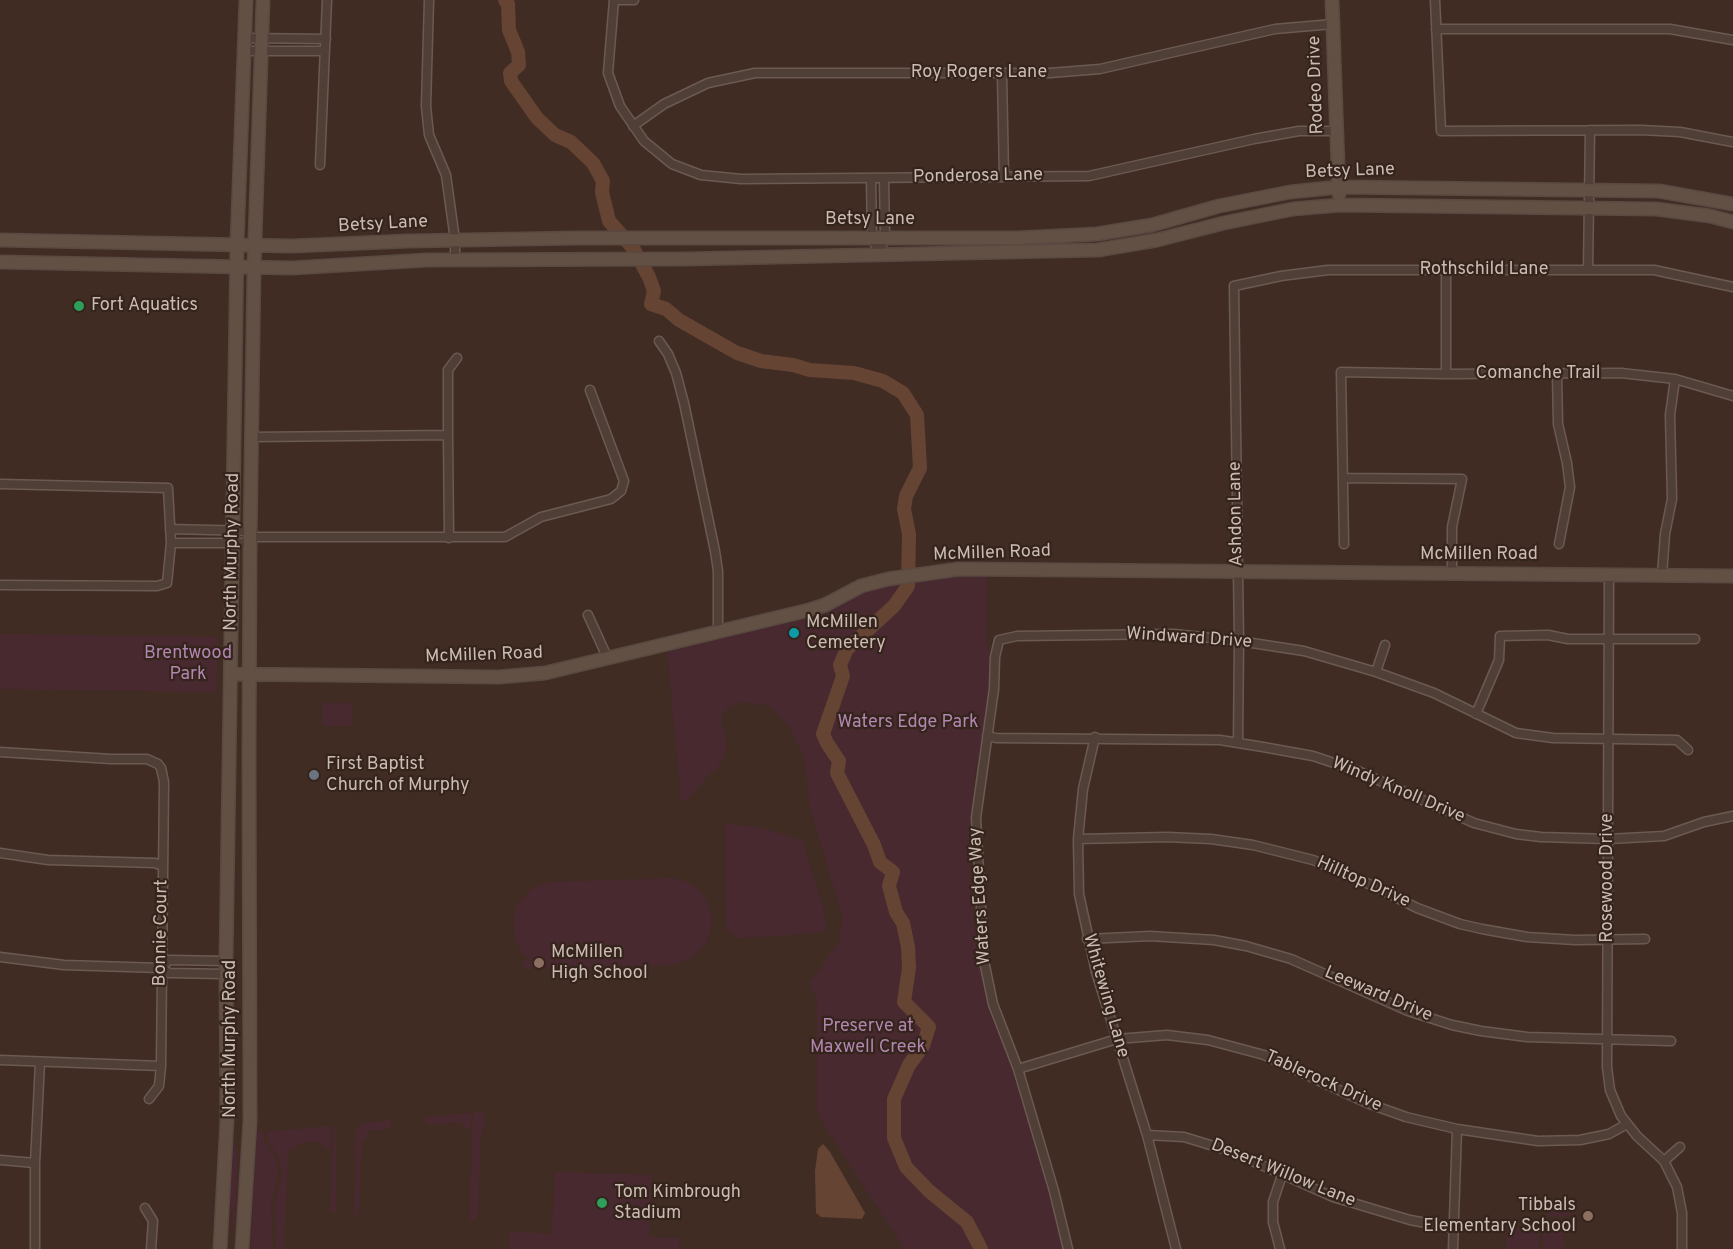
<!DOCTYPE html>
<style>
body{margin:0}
canvas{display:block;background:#402c23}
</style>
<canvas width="1733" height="1249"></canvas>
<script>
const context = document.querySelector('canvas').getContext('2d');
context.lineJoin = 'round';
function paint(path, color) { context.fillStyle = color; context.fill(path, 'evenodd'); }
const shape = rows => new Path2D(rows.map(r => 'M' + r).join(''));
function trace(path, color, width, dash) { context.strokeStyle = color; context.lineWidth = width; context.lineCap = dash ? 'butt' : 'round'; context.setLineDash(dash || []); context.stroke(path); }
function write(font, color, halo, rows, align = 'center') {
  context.font = font + ' Overpass,sans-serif'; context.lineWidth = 4.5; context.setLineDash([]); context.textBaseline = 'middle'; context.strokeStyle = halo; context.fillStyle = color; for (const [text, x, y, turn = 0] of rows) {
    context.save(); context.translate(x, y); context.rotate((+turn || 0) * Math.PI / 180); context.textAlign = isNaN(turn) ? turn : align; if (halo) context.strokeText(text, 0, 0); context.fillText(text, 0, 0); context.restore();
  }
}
paint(shape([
 [963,576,987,576,986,642,990,655,989,690,985,727,975,773,969,844,970,884,976,940,996,1020,1042,1162,1064,1249,905,1249,827,1130,817,1111,817,1000,809,984,839,941,843,918,810,808,804,756,787,725,770,706,742,702,730,707,721,715,721,724,725,733,727,748,723,757,717,769,708,776,687,801,681,801,667,648,887,584],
 [0,634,218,637,216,692,0,689],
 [323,703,352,703,352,726,323,726],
 [725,824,760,827,802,840,823,907,827,931,782,936,736,938,726,928],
 [674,878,687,882,699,890,707,902,711,915,711,929,706,943,691,959,670,965,523,969,523,961,531,961,521,952,515,939,513,919,517,905,531,889,551,882],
 [473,1112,481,1112,486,1121,481,1135,478,1216,475,1220,469,1220],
 [471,1113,471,1129,463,1129,462,1122,428,1125,426,1123,425,1117],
 [391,1120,391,1127,389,1129,367,1131,368,1138,362,1138,359,1213,365,1215,354,1214,356,1129,362,1123],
 [328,1126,331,1127,330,1149,325,1149,322,1144,317,1142,299,1143,294,1150,288,1150,284,1249,276,1249,275,1202,281,1178,280,1167,278,1156,268,1140,266,1132],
 [262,1130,264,1140,274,1156,277,1167,277,1177,271,1204,273,1249,251,1249,256,1135,257,1131],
 [337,1130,336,1212,330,1213,333,1131],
 [232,1144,235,1144,238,1151,235,1228,233,1228,228,1178],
 [555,1172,652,1175,649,1237,679,1238,679,1249,509,1249,509,1231,552,1234],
 [1549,1204,1570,1205,1570,1216,1548,1216],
 [1507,1228,1539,1230,1539,1249,1506,1249],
 [1543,1230,1564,1230,1563,1249,1543,1249]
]), '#47292f');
paint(shape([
 [823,1144,830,1152,865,1213,862,1219,821,1217,816,1213,815,1171,818,1149]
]), '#664434');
trace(shape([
 [505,0,508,4,509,30,518,52,519,65,510,73,511,81,537,118,555,135,571,142,593,163,603,181,602,192,609,221,633,248,649,277,654,291,651,304,666,309,679,320,737,353,761,361,793,365,810,370,854,373,883,381,903,393,917,415,920,468,906,496,904,509,909,534,908,586,894,606,847,649,840,665,843,676,823,734,827,743,839,761,837,773,874,845,880,862,893,872,889,886,896,912,903,923,908,947,909,968,904,1002,929,1027,923,1046,909,1065,894,1099,894,1138,906,1167,929,1191,967,1222,981,1249]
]), '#664434', 14);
const street = shape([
 [429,0,426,106,429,135,446,175,455,240,455,260],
 [614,0,608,73,620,106,644,141,672,164,701,175,741,179,1089,176,1254,139,1299,131,1336,131],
 [614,0,634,0],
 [1435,0,1441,131,1641,130,1680,132,1733,142],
 [1436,29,1670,29,1733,40],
 [245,38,326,39],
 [244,51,325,51],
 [1002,73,1004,177],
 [633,126,664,104,708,83,755,73,1050,73,1100,69,1275,29,1333,24],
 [320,165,327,0],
 [871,178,872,238,879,253],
 [879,253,885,238,884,178],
 [1446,270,1446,374],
 [1588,270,1590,130],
 [659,341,668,354,676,373,684,403,715,551,718,571,718,632],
 [1557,374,1558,424,1567,463,1570,487,1559,544],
 [448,435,448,370,457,358],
 [252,437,448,435,449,538],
 [1343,478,1462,479,1452,527,1452,573],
 [0,484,168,488,171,543,167,583,157,586,0,585],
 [170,529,251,531],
 [250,537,505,537,541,517,611,499,621,491,624,481,590,390],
 [171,543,250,543],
 [1344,544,1341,372,1446,374,1621,373,1675,379,1733,396],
 [1609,575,1607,1067,1610,1090,1621,1116,1637,1136,1664,1161,1677,1187,1682,1213,1682,1249],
 [1662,575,1665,534,1672,499,1670,415,1675,379],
 [588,615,608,659],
 [1376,672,1385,645],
 [1476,714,1499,660,1500,636,1548,635,1568,639,1695,639],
 [987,736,996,738,1220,740,1263,747,1313,756,1358,771,1474,823,1516,834,1541,837,1608,839,1664,836,1704,822,1733,816],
 [1095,737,1083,789,1078,839,1079,894,1096,972,1147,1135,1176,1249],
 [1238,743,1239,641,1234,286,1281,276,1328,270,1654,270,1733,287],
 [0,752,111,759,147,759,158,764,161,768,164,782,161,1066,159,1086,149,1099],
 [1078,839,1167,837,1211,839,1253,845,1313,860,1378,888,1417,908,1460,924,1482,929,1527,937,1575,940,1645,939],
 [0,853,48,860,155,863,163,866],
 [1087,939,1150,936,1214,940,1246,946,1291,959,1408,1011,1452,1025,1481,1031,1527,1037,1671,1041],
 [0,957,64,965,161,968,169,973,226,974],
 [161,968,169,960,226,961],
 [0,1060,161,1066],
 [1018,1069,1117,1039,1167,1035,1208,1040,1264,1055,1367,1103,1406,1117,1457,1129,1538,1141,1580,1140,1609,1134,1627,1124],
 [1147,1135,1184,1137,1230,1151,1333,1197,1410,1220,1453,1228],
 [0,1160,35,1163],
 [1664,1161,1680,1147],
 [145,1208,153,1221,151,1249],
 [35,1249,35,1163,40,1062],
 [1068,1249,1054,1191,1018,1069,993,1004,984,961,976,818,994,689,995,657,999,640,1017,636,1174,634,1239,641,1304,651,1376,672,1434,693,1516,733,1553,738,1677,740,1688,750],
 [1280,1249,1273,1222,1273,1202,1282,1175],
 [1453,1249,1457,1129]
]);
const secondary = shape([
 [1332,0,1339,194],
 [0,240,292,246,408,241,578,238,1018,238,1097,234,1152,225,1219,206,1290,192,1339,187,1659,191,1733,204],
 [0,262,292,268,427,260,685,259,1098,250,1157,240,1224,223,1293,209,1340,205,1656,209,1710,216,1733,222],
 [231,674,499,677,545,673,809,610,825,605,861,586,888,579,959,569,1733,576],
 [220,1249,227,1119,226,961,237,244,246,0],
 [242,1249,250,1121,249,751,250,543,254,268,263,0]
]);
trace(street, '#6b5a52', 11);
trace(secondary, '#594940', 15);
trace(street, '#503f37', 8);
trace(secondary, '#635045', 12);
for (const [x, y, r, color] of [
 [79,306,6,"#2e9e5b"],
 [794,633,6,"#0f9aa8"],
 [314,775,6,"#6b7280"],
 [539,963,6,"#8d6e63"],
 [602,1203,6,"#2e9e5b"],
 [1588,1216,6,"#8d6e63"]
]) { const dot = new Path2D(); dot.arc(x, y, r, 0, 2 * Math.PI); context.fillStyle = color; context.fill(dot); trace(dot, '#35241c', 2); }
write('18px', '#cbbcb3', '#35241c', [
 ["Roy Rogers Lane",979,73],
 ["Rodeo Drive",1317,85,-92],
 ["Betsy Lane",1350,172,-2],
 ["Ponderosa Lane",978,177,-1],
 ["Betsy Lane",870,220],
 ["Betsy Lane",383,225,-3],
 ["Rothschild Lane",1484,270],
 ["Comanche Trail",1538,374],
 ["Ashdon Lane",1237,514,-91],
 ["North Murphy Road",233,552,-89],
 ["McMillen Road",992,554,-2],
 ["McMillen Road",1479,555],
 ["Windward Drive",1189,639,4],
 ["McMillen Road",484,656,-2],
 ["Windy Knoll Drive",1398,791,23],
 ["Rosewood Drive",1608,878,-90],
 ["Hilltop Drive",1363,883,24],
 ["Waters Edge Way",981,896,-94],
 ["Bonnie Court",162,933,-89],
 ["Leeward Drive",1378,995,23],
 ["Whitewing Lane",1105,996,74],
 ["North Murphy Road",231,1039,-90],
 ["Tablerock Drive",1323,1082,24],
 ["Desert Willow Lane",1283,1174,22]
]);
write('18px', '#cbbcb3', '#35241c', [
 ["Fort Aquatics",91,306],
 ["McMillen",806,623],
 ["Cemetery",806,644],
 ["First Baptist",326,765],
 ["Church of Murphy",326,786],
 ["McMillen",551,953],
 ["High School",551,974],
 ["Tom Kimbrough",614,1193],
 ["Stadium",614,1214],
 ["Tibbals",1576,1206,"right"],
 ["Elementary School",1576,1227,"right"]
], 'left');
write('18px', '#b186b1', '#35241c', [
 ["Brentwood",188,654],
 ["Park",188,675],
 ["Waters Edge Park",908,723],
 ["Preserve at",868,1027],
 ["Maxwell Creek",868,1048]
]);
</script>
